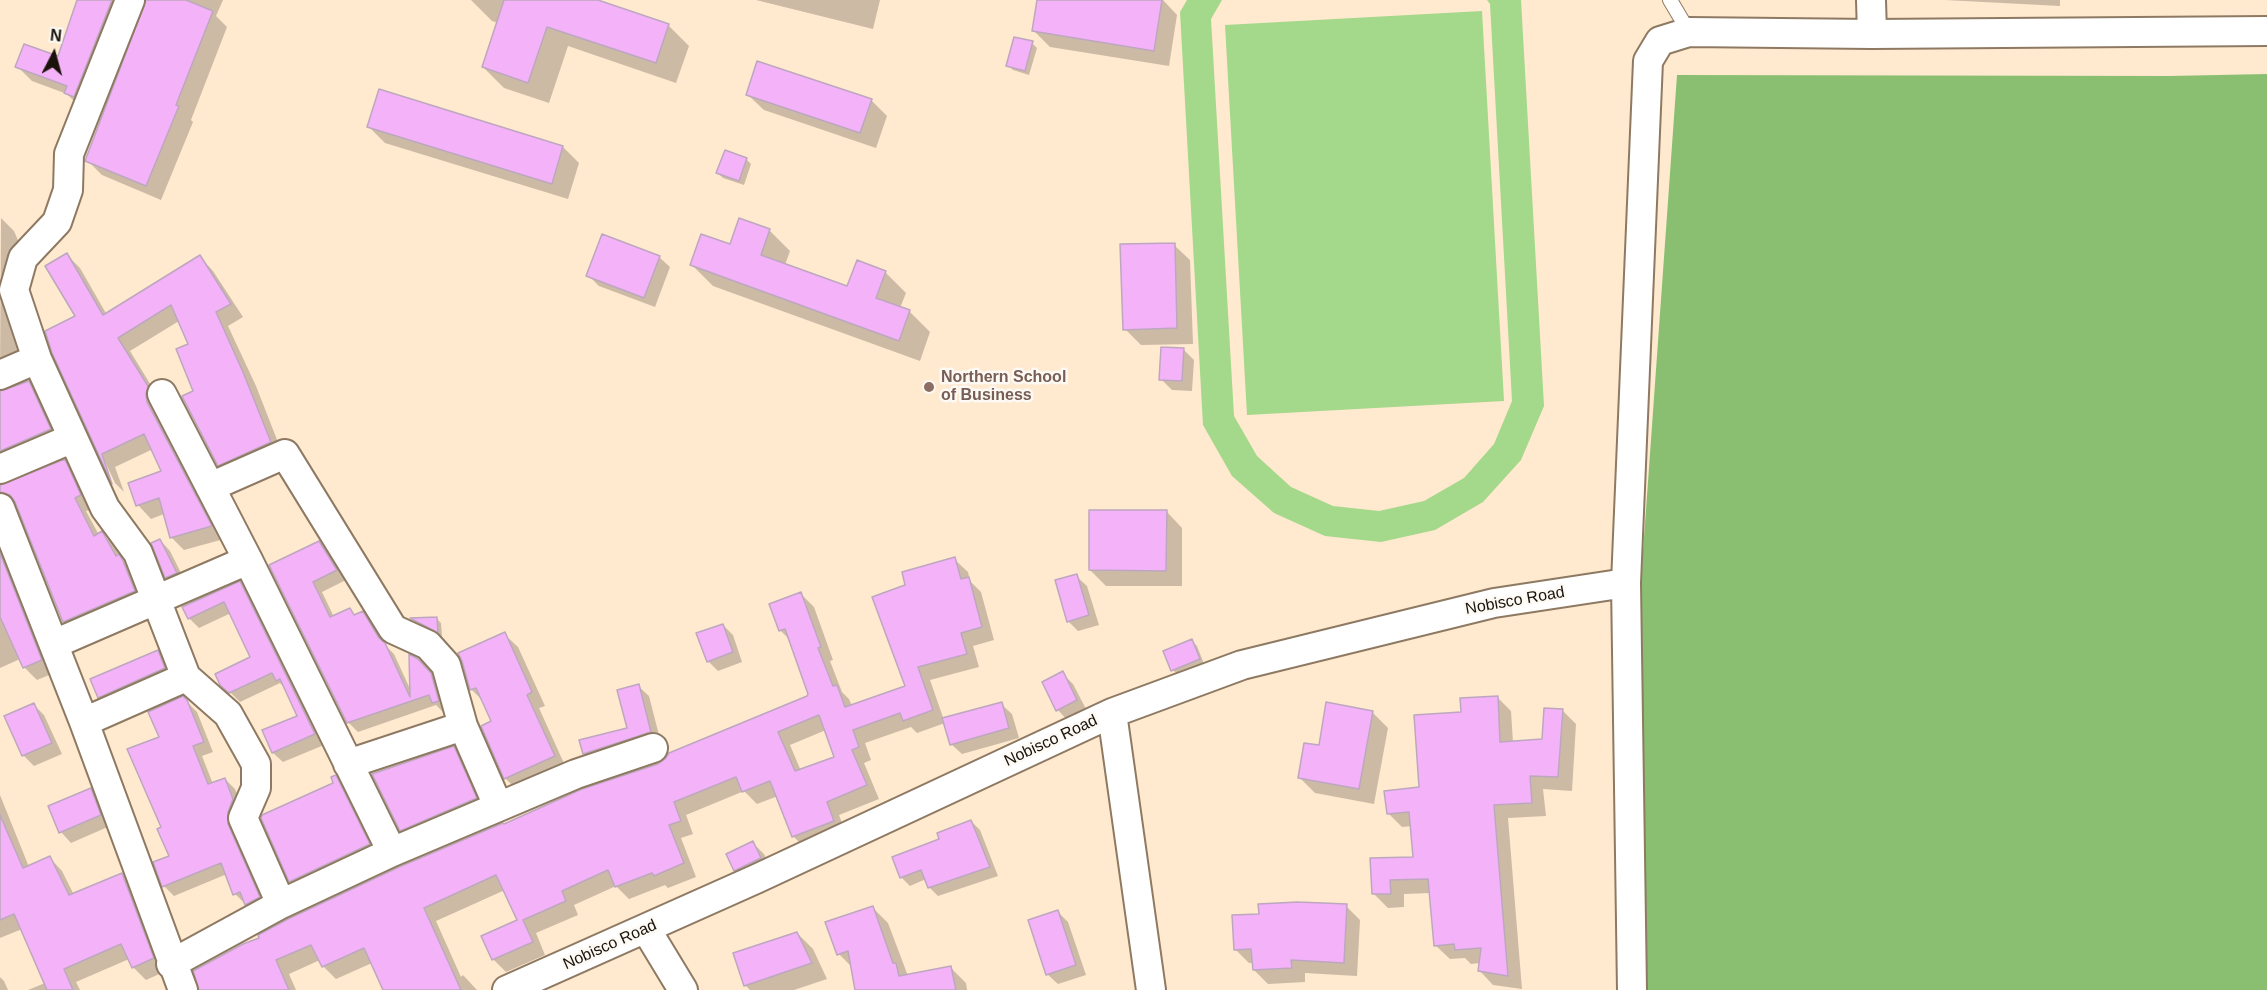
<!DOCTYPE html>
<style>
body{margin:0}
#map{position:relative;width:2267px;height:990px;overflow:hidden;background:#ffe9cf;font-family:Helvetica,sans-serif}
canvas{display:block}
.north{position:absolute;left:24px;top:24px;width:60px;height:60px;-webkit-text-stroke:4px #fdf9f4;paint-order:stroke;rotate:6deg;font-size:16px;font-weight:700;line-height:24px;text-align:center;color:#1a130a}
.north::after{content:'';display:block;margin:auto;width:21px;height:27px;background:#1a130a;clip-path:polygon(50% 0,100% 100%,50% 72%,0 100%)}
</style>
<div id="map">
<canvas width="2267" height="990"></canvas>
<div class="north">N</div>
</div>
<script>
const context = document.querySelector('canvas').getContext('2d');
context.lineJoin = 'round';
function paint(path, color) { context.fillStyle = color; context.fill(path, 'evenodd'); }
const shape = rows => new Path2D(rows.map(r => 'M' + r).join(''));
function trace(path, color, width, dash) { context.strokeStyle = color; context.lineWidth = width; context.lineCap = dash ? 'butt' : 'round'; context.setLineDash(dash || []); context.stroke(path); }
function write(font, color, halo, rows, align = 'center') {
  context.font = font + ' Helvetica,sans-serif'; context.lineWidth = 5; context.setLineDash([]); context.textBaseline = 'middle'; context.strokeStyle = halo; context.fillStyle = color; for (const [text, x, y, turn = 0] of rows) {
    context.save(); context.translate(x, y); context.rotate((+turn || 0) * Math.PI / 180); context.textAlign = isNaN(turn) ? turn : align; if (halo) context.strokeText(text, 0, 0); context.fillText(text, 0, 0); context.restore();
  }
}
paint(shape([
 [1187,0,1222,0,1211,19,1234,416,1257,456,1291,487,1333,506,1379,511,1424,501,1464,478,1494,444,1512,401,1490,4,1487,0,1521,0,1544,406,1521,460,1483,502,1435,530,1381,542,1325,536,1274,513,1232,476,1203,425,1180,12],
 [1482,11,1504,401,1247,415,1225,25]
]), '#a4d88b');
paint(shape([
 [2267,74,2267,990,1633,990,1639,608,1677,75,2169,76]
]), '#8abf71');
paint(shape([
 [78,0,138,0,81,108,67,94,32,81,17,66,59,58],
 [148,0,223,0,216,16,227,27,191,120,193,122,161,200,102,175,87,160],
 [471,0,594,0,668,25,689,46,676,83,568,46,549,103,504,88,483,67,498,23,492,21],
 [756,0,880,0,873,29],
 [1039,0,1163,0,1177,15,1169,66,1050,47,1034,31],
 [1945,0,2060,0,2060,6],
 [1032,43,1037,48,1029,75,1013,70,1008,65],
 [748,95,871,100,887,116,876,148,764,110],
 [369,127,563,147,579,163,568,199,385,143],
 [746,159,751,164,744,185,723,178,718,173],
 [1,218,14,231,23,252,7,259,28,362,0,377],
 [769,230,790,251,785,265,848,288,885,272,906,293,900,308,909,311,930,332,920,361,713,286,692,265],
 [1174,245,1190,260,1193,344,1141,345,1125,329],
 [67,255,80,268,107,315,200,257,213,271,243,317,228,326,256,386,283,455,232,478,219,465,195,392,190,345,179,321,130,351,160,400,224,539,184,550,171,537,164,514,151,519,138,505,163,472,153,449,115,467,124,492,115,483,54,352,77,317],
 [659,257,670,267,655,307,599,286,588,275],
 [1183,349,1194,360,1192,391,1172,390,1161,379],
 [28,382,41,395,62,442,17,461,4,449,0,439,0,392],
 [64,461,77,474,93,509,86,511,99,535,101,533,115,546,123,561,131,569,147,604,77,635,64,621,18,504,7,506,0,511,0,486],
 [1167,512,1182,528,1182,586,1106,586,1090,570],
 [0,536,54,673,37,680,24,667,20,659,0,668],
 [160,540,170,551,186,583,177,587,167,577],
 [319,543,329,553,346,580,322,592,334,617,350,609,356,616,362,613,372,623,388,648,394,654,411,691,428,670,440,685,448,711,443,712,436,705,358,732,348,722,271,566],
 [954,559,968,572,970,581,981,592,994,640,973,646,979,667,930,680,944,720,1001,704,1012,714,1019,738,962,754,951,744,945,723,917,733,911,727,865,743,871,760,864,763,879,799,839,815,846,834,806,849,793,836,778,796,757,804,744,791,686,815,693,834,681,838,696,877,668,888,665,885,629,899,616,886,574,905,578,915,536,933,545,955,506,972,493,959,519,920,505,890,436,921,461,977,463,975,477,990,386,990,372,963,336,979,323,966,320,960,289,974,296,990,200,990,659,765,808,698,810,694,790,640,780,630,801,594,814,607,833,660,830,661,842,692,849,699,852,706,906,686,907,586],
 [826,730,836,758,801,771,790,745],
 [1076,576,1087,586,1099,625,1078,631,1068,621],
 [240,583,250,593,324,745,283,762,273,753,264,731,299,716,286,689,280,683,240,702,222,684,252,658,231,613,199,628,189,618],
 [436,618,441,623,442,636,413,620],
 [723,625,733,635,742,662,718,671,708,661],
 [504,634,518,647,545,706,539,708,567,770,519,792,505,778,493,722,484,702,471,689],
 [1192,641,1197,646,1204,664,1178,675,1173,670],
 [158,652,173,667,114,712,99,697],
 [1062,673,1073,684,1087,711,1068,721,1058,710,1044,683],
 [638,686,649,696,661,743,595,764,584,753,581,741,629,729,619,691],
 [601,748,602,750,589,754,589,751],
 [1497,697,1511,711,1513,743,1543,740,1562,710,1576,724,1572,791,1543,789,1546,816,1508,818,1522,989,1493,985,1479,970,1480,963,1471,964,1465,958,1450,959,1435,945,1431,893,1404,894,1404,907,1388,908,1373,893,1415,858,1412,826,1402,827,1388,813,1421,789,1463,713],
 [183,698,197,712,213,752,202,756,213,784,225,779,235,789,243,810,269,907,256,914,235,894,227,874,174,896,164,886,171,857,163,828,161,737],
 [34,705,44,715,62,754,34,766,23,755],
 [1372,712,1388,728,1374,804,1315,793,1299,777,1320,747],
 [453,748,469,763,491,814,416,845,401,830],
 [335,777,348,789,381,857,303,893,291,881,335,784],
 [90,790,101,800,110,826,71,843,61,832],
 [0,795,29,867,49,857,62,871,74,895,122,874,135,888,166,971,146,980,133,967,129,959,76,982,80,990,28,990,45,983,22,929,0,938],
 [971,821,980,830,998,876,938,896,929,887,926,879,910,886,901,877,941,840],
 [753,843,764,854,771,869,746,880,735,870],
 [1346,906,1360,920,1357,976,1305,973,1305,982,1268,984,1254,970,1254,963,1249,963,1235,949,1260,915],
 [873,908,888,923,908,976,951,968,966,983,967,990,857,990,853,968,839,954],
 [1057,911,1068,922,1086,975,1058,984,1047,974],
 [797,933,813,949,827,979,794,990,750,990,745,985],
 [0,977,4,981,8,990,0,990]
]), '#0003');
const building = shape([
 [77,0,112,0,74,97,64,93,67,86,15,67,24,44,58,56,77,0],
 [146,0,186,0,213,11,176,105,179,106,146,186,85,161,146,0],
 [504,0,598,0,669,24,656,63,547,27,528,83,482,67,504,0],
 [1037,0,1162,0,1154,51,1032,31,1037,0],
 [1014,37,1033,41,1025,71,1006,66,1014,37],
 [757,61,872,99,860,133,746,95,757,61],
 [379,89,563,146,552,184,367,127,379,89],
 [725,150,747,158,739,181,716,173,725,150],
 [739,218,770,229,761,255,847,286,857,260,886,271,876,298,910,310,899,341,690,265,701,234,730,244,739,218],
 [602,234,660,256,644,298,586,276,602,234],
 [1175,243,1177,328,1123,330,1120,244,1175,243],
 [67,253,103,315,200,255,231,304,216,312,243,372,271,442,218,466,182,396,193,391,176,349,188,344,171,305,118,338,148,386,146,394,147,402,212,526,170,538,159,498,136,506,128,483,161,471,144,434,102,454,112,484,52,353,45,331,75,316,45,266,67,253],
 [1161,347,1184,348,1182,381,1159,380,1161,347],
 [29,381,51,429,0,451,0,391,29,381],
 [65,459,81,495,75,498,94,536,102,531,116,556,119,554,123,561,135,591,63,622,15,502,10,495,0,492,0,485,65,459],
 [1089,510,1167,510,1166,571,1089,570,1089,510],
 [160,539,177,573,165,578,151,543,160,539],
 [319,541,337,570,313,582,330,617,350,608,354,615,363,611,379,638,385,643,410,697,409,654,418,659,431,673,439,701,432,703,429,695,347,723,269,565,319,541],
 [0,553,42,660,23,668,0,617,0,553],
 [955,557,961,579,969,577,982,627,961,633,967,654,918,667,933,710,903,721,900,713,853,730,859,747,852,750,867,785,827,802,834,821,792,837,770,781,742,792,736,777,674,802,681,821,669,825,684,863,654,876,652,873,615,887,608,870,562,891,566,901,523,920,533,942,492,960,481,936,517,920,496,875,424,908,461,990,383,990,364,948,322,967,311,945,276,960,289,990,199,990,193,971,243,944,259,938,258,935,288,919,399,867,503,823,504,824,582,789,658,764,665,759,669,753,807,696,808,694,785,629,779,631,769,604,801,592,821,647,818,648,833,686,837,685,845,707,905,686,872,597,905,585,902,572,955,557],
 [819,715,834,757,795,771,778,732,819,715],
 [1077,574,1089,615,1067,622,1055,580,1077,574],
 [240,581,315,734,272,753,262,730,297,716,280,679,276,681,272,673,229,693,220,685,215,674,250,657,224,602,188,619,182,607,240,581],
 [437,617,438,633,410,618,437,617],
 [723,624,733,652,707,662,696,633,723,624],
 [505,632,532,692,527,695,555,756,504,779,481,726,491,721,476,688,470,690,462,661,458,653,505,632],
 [1192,639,1200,659,1171,671,1163,651,1192,639],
 [158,650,165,668,98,698,90,679,158,650],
 [1063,671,1077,700,1056,711,1042,682,1063,671],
 [639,684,651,732,583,754,579,740,627,728,617,690,639,684],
 [183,696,187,700,204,742,193,746,208,784,225,778,233,799,228,812,228,824,260,897,245,905,240,892,233,895,221,863,162,887,153,862,169,856,157,829,161,827,127,749,159,737,148,712,183,696],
 [1498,696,1500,742,1542,739,1544,708,1563,709,1558,777,1530,776,1532,803,1494,805,1508,976,1478,971,1481,948,1455,950,1454,944,1434,946,1428,879,1390,880,1391,894,1372,894,1370,858,1413,857,1409,812,1387,814,1384,791,1419,787,1414,715,1461,712,1460,698,1498,696],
 [1002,702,1009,728,950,745,942,718,1002,702],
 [1326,702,1373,711,1359,789,1298,778,1304,743,1319,745,1326,702],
 [34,703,52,743,22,756,4,716,34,703],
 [454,746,477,798,400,831,372,774,454,746],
 [336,775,370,844,289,882,261,818,262,815,333,783,331,777,336,775],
 [91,788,101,815,59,833,48,806,91,788],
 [0,815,23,868,50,856,69,895,122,873,154,958,132,968,121,944,64,969,73,990,47,990,14,914,0,920,0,815],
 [971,820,990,867,928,888,921,870,900,878,892,857,939,839,937,833,971,820],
 [753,841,761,858,734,871,726,854,753,841],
 [1298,902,1347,904,1344,963,1291,960,1292,968,1253,970,1251,949,1234,950,1232,915,1259,914,1258,904,1298,902],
 [873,906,893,963,896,963,899,976,951,966,956,990,855,990,848,951,837,955,825,922,873,906],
 [1058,910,1076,965,1046,975,1028,920,1058,910],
 [797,932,812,963,744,986,733,953,797,932]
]);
paint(building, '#f4b2f9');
trace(building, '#bda7bf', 1.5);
const lane = shape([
 [1670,0,1689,32]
]);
const street = shape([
 [1871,0,1872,34],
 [37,359,105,508,138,553,186,677,228,714,256,764,256,788,243,818,281,904],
 [0,375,37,359,14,290,23,258,57,222,68,190,69,154,130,0],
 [162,394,248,560,392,852],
 [0,469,73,438],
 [210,487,285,454,393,629,428,645,446,665,463,726,498,806],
 [0,508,84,722,183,990],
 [54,644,248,560],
 [1112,713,1151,990],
 [84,722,186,677],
 [348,764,463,726],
 [646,929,683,990],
 [171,964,281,904,392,852,576,774,653,748],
 [507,990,756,879,1112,713,1242,665,1494,603,1626,583],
 [1632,990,1626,583,1648,61,1660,41,1689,32,1872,34,2267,31]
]);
trace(lane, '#8e7a63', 16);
trace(street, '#8e7a63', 32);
trace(lane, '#fff', 14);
trace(street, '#fff', 28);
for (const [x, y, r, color] of [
 [929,387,6,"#8d6e63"]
]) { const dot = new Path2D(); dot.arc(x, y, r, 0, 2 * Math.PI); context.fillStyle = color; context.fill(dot); trace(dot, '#fdf9f4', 2); }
write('bold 16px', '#785e54', '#fdf9f4', [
 ["Northern School",941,378],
 ["of Business",941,396]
], 'left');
write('16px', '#1a130a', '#fdf9f4', [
 ["Nobisco Road",1515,601,-10],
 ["Nobisco Road",1051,741,-25],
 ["Nobisco Road",610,945,-24]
]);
</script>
